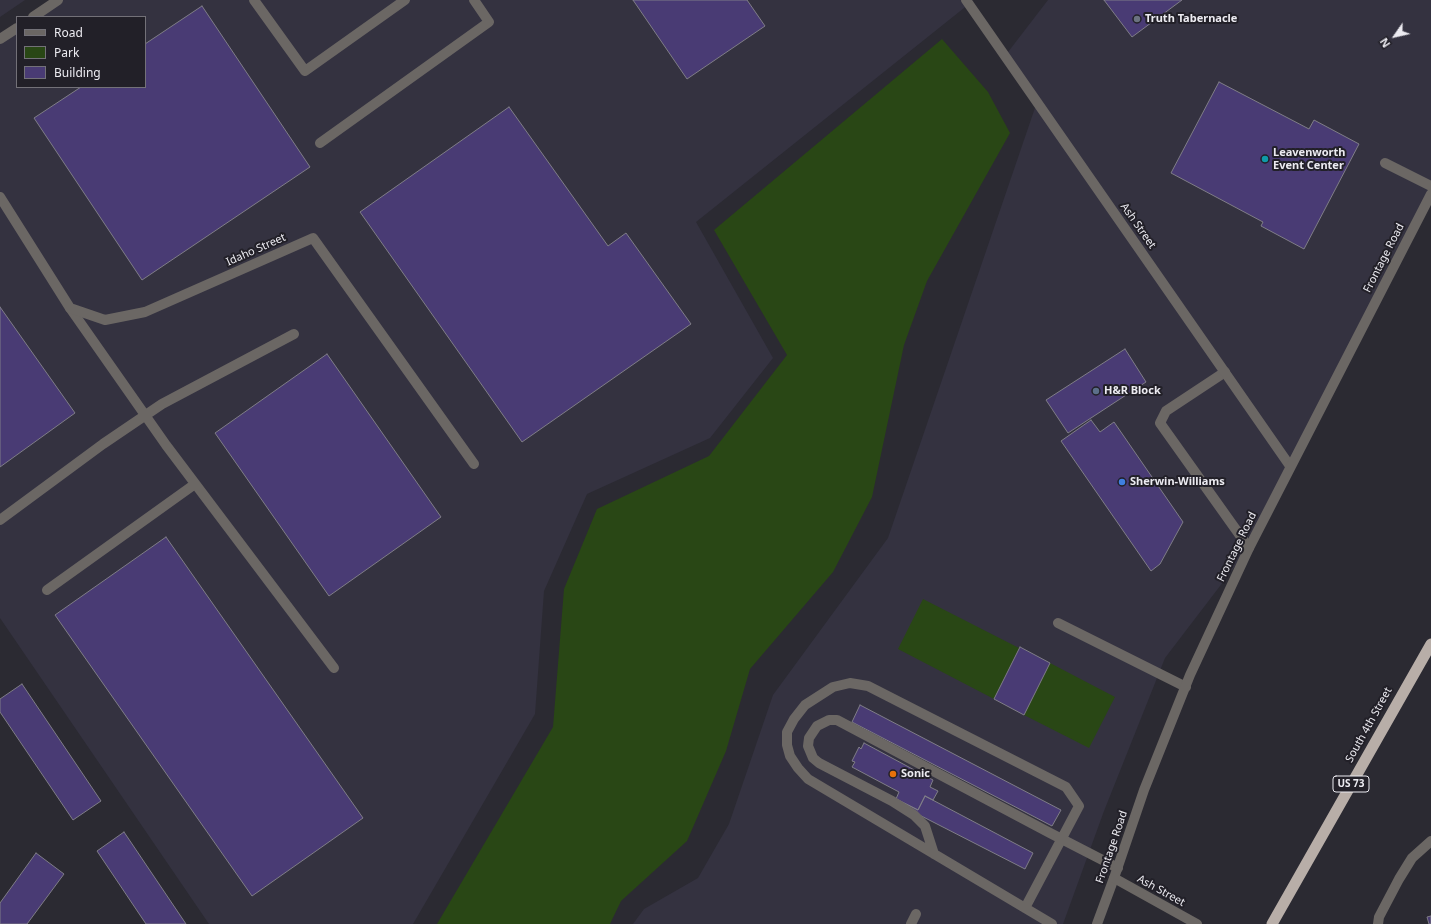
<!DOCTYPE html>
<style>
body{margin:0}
#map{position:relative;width:1431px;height:924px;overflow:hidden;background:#2b2a32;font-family:"Noto Sans",sans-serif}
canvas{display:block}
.legend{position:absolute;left:16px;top:16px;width:130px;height:72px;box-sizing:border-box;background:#222028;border:1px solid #737178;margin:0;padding:5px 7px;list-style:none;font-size:12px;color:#ecebf1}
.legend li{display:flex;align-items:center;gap:8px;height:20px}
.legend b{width:20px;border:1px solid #737178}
.north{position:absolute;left:1375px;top:16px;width:40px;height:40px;-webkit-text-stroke:3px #222028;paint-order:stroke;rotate:236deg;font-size:11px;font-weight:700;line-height:16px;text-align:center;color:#ecebf1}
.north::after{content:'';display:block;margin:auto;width:14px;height:18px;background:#ecebf1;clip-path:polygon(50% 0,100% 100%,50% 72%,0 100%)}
</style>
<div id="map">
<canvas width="1431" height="924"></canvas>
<ul class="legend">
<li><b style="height:5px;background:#6b6764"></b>Road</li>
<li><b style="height:11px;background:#294715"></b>Park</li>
<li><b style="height:11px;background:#493b74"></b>Building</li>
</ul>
<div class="north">N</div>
</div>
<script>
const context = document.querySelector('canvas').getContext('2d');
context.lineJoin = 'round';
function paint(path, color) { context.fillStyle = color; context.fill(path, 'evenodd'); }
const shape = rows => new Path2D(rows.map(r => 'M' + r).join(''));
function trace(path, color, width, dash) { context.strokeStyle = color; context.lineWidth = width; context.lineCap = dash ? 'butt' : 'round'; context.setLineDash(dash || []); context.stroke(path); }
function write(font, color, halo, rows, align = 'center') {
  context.font = font + ' "Noto Sans",sans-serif'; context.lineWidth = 4; context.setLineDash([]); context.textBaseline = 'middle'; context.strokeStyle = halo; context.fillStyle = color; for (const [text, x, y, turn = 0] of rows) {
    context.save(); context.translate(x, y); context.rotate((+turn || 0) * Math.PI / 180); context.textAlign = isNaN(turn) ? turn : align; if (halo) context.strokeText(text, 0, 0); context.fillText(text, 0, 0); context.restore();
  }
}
paint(shape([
 [0,0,25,0,0,17],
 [58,0,966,0,969,4,696,222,773,358,710,438,587,494,544,591,535,714,413,924,209,924,0,618,0,39,17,28,17,87,145,87,145,17,33,17],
 [1048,0,1431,0,1431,194,1249,548,1165,658,1104,811,1063,924,633,924,644,909,698,878,729,824,773,695,888,538,1037,102,1005,56]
]), '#343240');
paint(shape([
 [942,39,988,92,1010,133,927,281,904,345,872,497,833,572,750,669,726,751,687,841,621,901,610,924,437,924,553,727,564,589,597,509,709,456,787,355,714,230],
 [923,599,1019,648,994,699,898,649],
 [1050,663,1115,697,1089,748,1024,715]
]), '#294715');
const building = shape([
 [633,0,747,0,765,26,687,79,633,0],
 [1104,0,1182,0,1132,37,1104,0],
 [202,6,310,167,142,280,34,118,81,87,145,87,145,44,202,6],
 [1219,82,1309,129,1314,120,1359,144,1304,249,1261,226,1263,222,1171,173,1219,82],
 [509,107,608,246,626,233,691,324,522,442,360,212,509,107],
 [0,307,75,413,0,467,0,307],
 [1125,349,1146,382,1068,433,1046,400,1125,349],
 [327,354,441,517,329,596,215,433,327,354],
 [1091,420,1100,432,1114,422,1183,522,1160,564,1151,571,1061,441,1091,420],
 [166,537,363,818,252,896,55,615,166,537],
 [1020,647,1050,663,1024,715,994,699,1020,647],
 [22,684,101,801,73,820,0,712,0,699,22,684],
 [860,705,1061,810,1052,826,852,722,860,705],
 [864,743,933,780,930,787,938,791,933,800,925,796,918,810,896,799,899,792,852,767,855,762,852,761,859,747,861,749,864,743],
 [925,796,1033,853,1025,869,894,802,896,799,918,810,925,796],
 [124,832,186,924,146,924,97,851,124,832],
 [36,853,64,874,27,924,0,924,0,903,36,853],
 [1431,916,1431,924,1429,924,1427,917,1431,916]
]);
paint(building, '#493b74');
trace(building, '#7f7d87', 1);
trace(shape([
 [254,0,305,71,405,0],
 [320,143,489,22,474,0],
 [1385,163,1431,186],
 [70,308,166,445,334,668],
 [1225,372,1166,411,1160,423,1249,548],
 [0,520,103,444,162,404,294,334],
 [47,590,195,484],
 [1058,623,1186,687],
 [934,854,925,826,914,815,892,801,819,763,813,758,808,746,809,738,817,726,829,720,837,720,1050,833,1118,868],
 [1025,908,1079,806,1066,787,868,686,850,683,833,687,805,705,794,719,787,732,787,745,790,756,798,768,808,779,1052,924],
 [911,924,916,914],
 [1378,924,1379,917,1399,879,1412,858,1431,841]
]), '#6b6764', 10);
trace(shape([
 [966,0,1290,466],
 [0,197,70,308,105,320,145,312,313,238,474,464],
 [1097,924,1114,878]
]), '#6b6764', 10);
trace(shape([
 [33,17,58,0],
 [0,39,17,28],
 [1197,924,1114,878,1144,790,1190,675,1249,548,1431,194]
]), '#6b6764', 10);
trace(shape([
 [1272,924,1431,644]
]), '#b8aea8', 11);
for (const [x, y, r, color] of [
 [1137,19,4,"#6b7280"],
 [1265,159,4,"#0f9aa8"],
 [1096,391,4,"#5c6f8a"],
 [1122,482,4,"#3f7fe0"],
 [893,774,4,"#e8710a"]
]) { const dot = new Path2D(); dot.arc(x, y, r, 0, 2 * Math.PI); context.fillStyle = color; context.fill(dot); trace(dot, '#222028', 1.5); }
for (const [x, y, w] of [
 [1351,784,36]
]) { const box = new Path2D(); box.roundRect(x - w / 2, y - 8, w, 16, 3); context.fillStyle = '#222028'; context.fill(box); trace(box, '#ecebf1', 1); }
write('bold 10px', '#ecebf1', null, [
 ["US 73",1351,784]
]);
write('bold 11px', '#ecebf1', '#222028', [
 ["Truth Tabernacle",1145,19],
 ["Leavenworth",1273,153],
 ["Event Center",1273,166],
 ["H&R Block",1104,391],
 ["Sherwin-Williams",1130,482],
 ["Sonic",901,774]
], 'left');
write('11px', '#ecebf1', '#222028', [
 ["Ash Street",1138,226,55],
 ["Idaho Street",256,250,-24],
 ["Frontage Road",1384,258,-63],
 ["Frontage Road",1237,547,-64],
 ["South 4th Street",1369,725,-61],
 ["Frontage Road",1112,847,-71],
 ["Ash Street",1161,891,29]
]);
</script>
